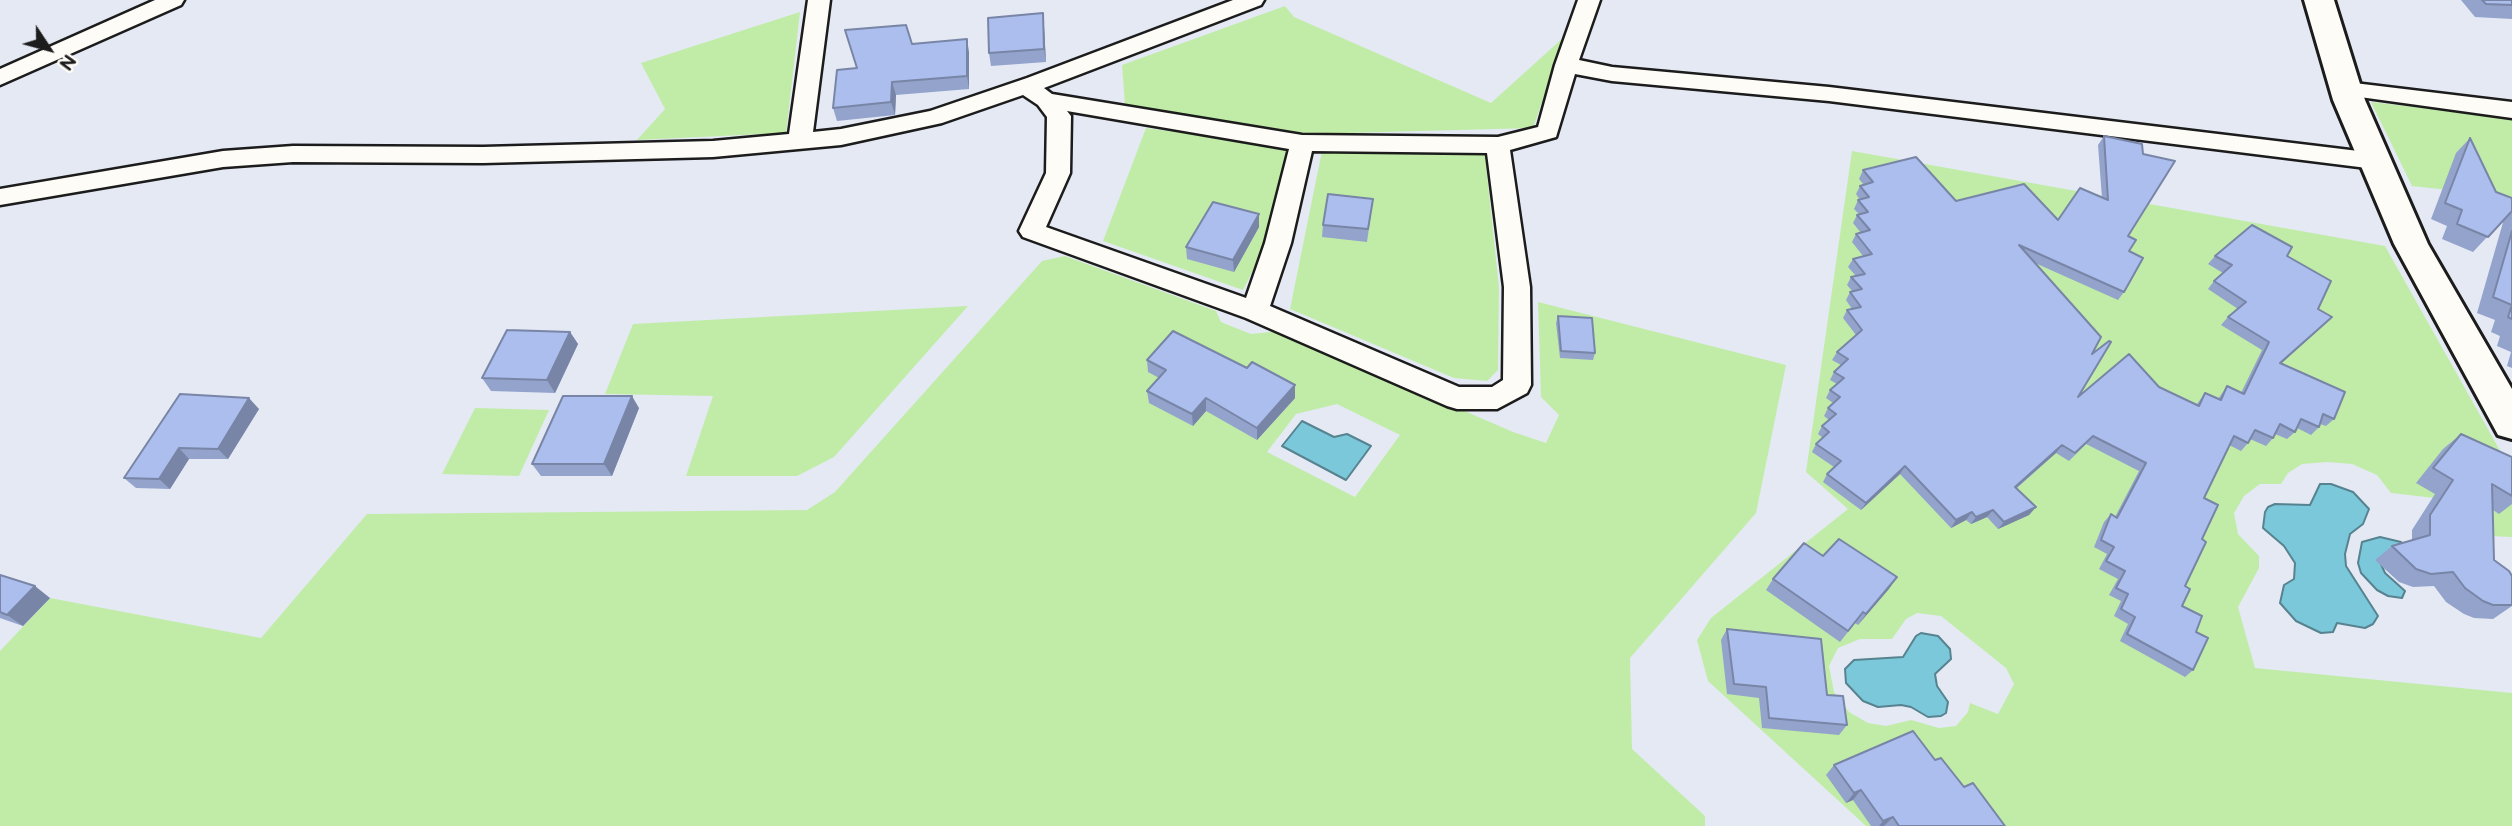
<!DOCTYPE html>
<style>
body{margin:0}
#map{position:relative;width:2512px;height:826px;overflow:hidden;background:#e4e9f4;font-family:"Balsamiq Sans",sans-serif}
canvas{display:block}
.north{position:absolute;left:14px;top:14px;width:70px;height:70px;-webkit-text-stroke:5px #fdfcf7;paint-order:stroke;rotate:126deg;font-size:19px;font-weight:700;line-height:28px;text-align:center;color:#1c1c1c}
.north::after{content:'';display:block;margin:auto;width:24px;height:32px;background:#1c1c1c;clip-path:polygon(50% 0,100% 100%,50% 72%,0 100%)}
</style>
<div id="map">
<canvas width="2512" height="826"></canvas>
<div class="north">N</div>
</div>
<script>
const context = document.querySelector('canvas').getContext('2d');
context.lineJoin = 'round';
function paint(path, color) { context.fillStyle = color; context.fill(path, 'evenodd'); }
const shape = rows => new Path2D(rows.map(r => 'M' + r).join(''));
function trace(path, color, width, dash) { context.strokeStyle = color; context.lineWidth = width; context.lineCap = dash ? 'butt' : 'round'; context.setLineDash(dash || []); context.stroke(path); }
paint(shape([
 [1285,6,1294,17,1491,103,1565,36,1533,128,1310,134,1125,105,1122,65],
 [800,12,786,133,637,140,665,109,641,63],
 [2371,102,2512,118,2512,197,2412,186],
 [1146,128,1288,147,1269,239,1243,290,1103,241],
 [1322,151,1485,155,1499,288,1498,370,1487,381,1454,378,1290,309],
 [1852,151,2385,246,2512,472,2512,537,2470,535,2435,498,2391,493,2377,475,2352,464,2327,462,2302,464,2288,473,2281,484,2260,484,2244,496,2234,513,2238,534,2259,556,2259,568,2238,607,2255,668,2512,693,2512,826,1866,826,1708,681,1697,640,1711,618,1848,509,1806,472],
 [1917,613,1941,616,2006,668,2014,684,1998,714,1970,703,1968,712,1956,726,1939,728,1911,720,1886,726,1868,723,1849,712,1834,692,1829,666,1838,648,1860,639,1892,639,1906,619],
 [1065,256,1216,311,1221,322,1251,334,1280,331,1513,432,1546,443,1559,415,1541,397,1538,302,1786,365,1756,513,1630,658,1632,749,1705,816,1705,826,0,826,0,651,50,598,261,638,367,514,807,510,835,492,1042,261],
 [1337,404,1400,435,1355,497,1267,452,1296,414],
 [968,306,834,457,797,476,686,476,713,396,605,394,633,324],
 [475,408,549,410,519,476,442,474]
]), '#c1eca8');
const water = shape([
 [1302,421,1334,437,1347,434,1371,446,1346,480,1282,446,1302,421],
 [2320,484,2331,484,2353,492,2369,509,2363,524,2350,534,2345,554,2346,566,2378,616,2373,624,2365,628,2337,623,2333,632,2321,633,2296,621,2280,603,2284,585,2294,579,2295,563,2284,546,2263,528,2265,512,2268,507,2275,504,2310,505,2320,484],
 [2380,537,2401,542,2404,548,2380,562,2385,573,2405,591,2402,598,2388,596,2377,590,2361,573,2358,563,2362,542,2380,537],
 [1921,633,1938,636,1950,649,1951,659,1935,674,1937,686,1948,702,1946,713,1941,716,1928,717,1911,707,1901,705,1878,707,1863,701,1846,683,1845,669,1854,660,1903,657,1916,636,1921,633]
]);
paint(water, '#7cc8db');
trace(water, '#56838f', 2);
const street = shape([
 [155,0,184,0,181,5,0,85,0,69,155,0],
 [808,0,830,0,813,132,841,129,930,111,1027,78,1233,0,1264,0,1261,5,1044,88,1052,94,1302,135,1498,137,1538,127,1555,65,1578,0,1600,0,1579,60,1612,67,1829,87,2375,153,2383,155,2387,161,2383,167,2375,169,1829,101,1612,81,1575,74,1556,137,1510,150,1530,287,1531,385,1527,393,1497,409,1457,409,1447,406,1246,318,1023,237,1019,231,1046,173,1047,117,1038,105,1023,95,942,123,841,145,713,157,483,163,293,162,223,167,0,205,0,189,223,151,293,146,483,147,713,141,789,134,808,0],
 [1067,111,1289,149,1265,243,1246,298,1046,227,1070,173,1071,116,1067,111],
 [1312,151,1487,153,1504,287,1503,380,1492,387,1459,387,1270,306,1291,243,1312,151],
 [2346,82,2512,102,2512,118,2338,94,2335,89,2338,84,2346,82]
]);
const secondary = shape([
 [2304,0,2334,0,2365,100,2428,244,2512,389,2512,439,2498,435,2394,244,2333,100,2304,0]
]);
trace(street, '#1c1c1c', 5);
trace(secondary, '#1c1c1c', 6);
paint(street, '#fdfcf7');
paint(secondary, '#fdfcf7');
paint(shape([
 [2461,0,2512,0,2512,19,2475,17],
 [1043,13,1046,62,991,66,989,53],
 [912,44,969,52,969,89,896,95,895,115,837,121,833,108,857,68],
 [2104,136,2128,236,2129,251,2124,292,2118,300,2035,263,2092,354,2078,397,2159,387,2197,404,2205,393,2218,399,2227,386,2241,393,2262,350,2221,325,2228,317,2238,309,2208,289,2214,281,2223,273,2208,264,2215,256,2287,256,2318,309,2332,317,2281,363,2334,419,2326,426,2320,424,2319,427,2311,435,2297,428,2295,432,2287,439,2275,434,2273,438,2266,446,2250,439,2248,443,2241,451,2229,445,2204,498,2202,539,2185,586,2182,606,2196,632,2193,670,2185,677,2120,641,2128,624,2114,616,2121,601,2109,595,2118,579,2099,569,2107,554,2094,547,2104,522,2111,514,2115,517,2139,471,2086,444,2069,461,2056,453,2017,488,2036,507,2029,515,1998,529,1987,517,1971,524,1966,520,1951,528,1900,474,1861,510,1823,482,1827,474,1834,467,1812,452,1816,444,1823,438,1818,434,1822,426,1829,420,1824,416,1828,408,1833,403,1826,398,1830,390,1837,384,1830,380,1834,372,1841,365,1832,360,1837,352,1856,335,1843,318,1847,310,1852,309,1846,300,1850,292,1853,292,1847,285,1851,277,1856,276,1848,267,1853,259,1863,256,1852,242,1856,234,1861,233,1853,223,1857,215,1859,214,1854,209,1858,200,1860,200,1856,194,1860,186,1864,185,1859,179,1863,170,1956,201,2058,220,2102,198,2098,145],
 [2470,138,2496,192,2512,198,2512,368,2507,366,2511,352,2497,346,2500,336,2491,332,2495,320,2477,313,2504,219,2473,252,2442,239,2447,226,2431,219,2456,153],
 [1373,199,1367,242,1322,237,1323,225],
 [1259,214,1259,227,1234,272,1187,259,1186,247],
 [1558,316,1595,353,1593,360,1560,358,1556,323],
 [570,332,578,344,555,393,491,391,482,378],
 [1147,360,1247,368,1295,385,1295,398,1257,440,1206,411,1193,426,1149,403,1147,391,1159,378,1148,372],
 [180,394,259,409,228,459,189,459,170,489,136,488,124,478],
 [639,408,612,476,541,476,532,464],
 [2461,434,2512,457,2512,504,2499,514,2493,510,2494,560,2512,606,2493,619,2474,618,2464,614,2446,602,2434,586,2413,587,2399,582,2375,560,2392,546,2412,540,2412,530,2435,494,2416,483,2443,449],
 [1823,556,1897,577,1858,625,1855,623,1840,642,1766,590,1773,579],
 [0,575,50,598,23,626,0,618],
 [1727,629,1827,695,1847,725,1839,735,1762,728,1759,698,1727,694,1721,640],
 [1935,760,2005,826,1871,826,1853,800,1846,803,1826,775,1834,765]
]), '#93a3cc');
paint(shape([
 [1043,13,1044,26,1046,62,1044,49],
 [967,39,969,52,969,89,967,76],
 [892,82,896,95,895,115,891,102],
 [1259,214,1259,227,1234,272,1233,260],
 [2332,317,2324,325,2273,371,2280,363],
 [570,332,578,344,555,393,547,380],
 [1295,385,1295,398,1257,440,1257,428],
 [632,396,639,408,612,476,604,464],
 [249,398,259,409,228,459,218,449],
 [1206,398,1206,411,1193,426,1192,414],
 [2062,445,2056,453,2009,494,2015,487],
 [179,448,189,459,170,489,159,479],
 [1905,466,1900,474,1861,510,1866,503],
 [2036,507,2029,515,1998,529,2004,522],
 [1993,510,1987,517,1971,524,1976,517],
 [1972,512,1966,520,1951,528,1956,520],
 [1897,577,1889,589,1858,625,1866,614],
 [35,586,50,598,23,626,7,615],
 [1861,790,1853,800,1846,803,1854,793],
 [1893,817,1884,826,1879,826,1883,821]
]), '#7885a6');
const building = shape([
 [2482,0,2512,0,2512,5,2486,4,2482,0],
 [1043,13,1044,49,989,53,988,18,1043,13],
 [906,25,912,44,967,39,967,76,892,82,891,102,833,108,837,70,857,68,845,30,906,25],
 [2104,136,2142,144,2143,154,2175,161,2128,236,2136,240,2129,251,2143,258,2124,292,2019,245,2101,337,2092,354,2109,341,2111,342,2078,397,2129,354,2159,387,2199,406,2205,393,2221,400,2227,386,2244,394,2269,342,2228,317,2246,302,2214,281,2232,265,2215,256,2252,225,2292,247,2287,256,2331,281,2318,309,2332,317,2280,363,2345,392,2334,419,2323,414,2319,427,2301,419,2295,432,2280,424,2273,438,2255,430,2248,443,2234,436,2204,498,2218,505,2202,539,2206,542,2185,586,2190,589,2182,606,2202,616,2196,632,2208,638,2193,670,2127,634,2135,617,2121,609,2128,594,2116,588,2125,571,2106,561,2114,547,2101,540,2111,514,2117,518,2146,463,2093,436,2075,453,2062,445,2015,487,2036,507,2004,522,1993,510,1976,517,1972,512,1956,520,1905,466,1866,503,1827,474,1841,461,1816,444,1829,432,1822,426,1836,414,1828,408,1840,397,1830,390,1844,378,1834,372,1848,359,1837,352,1862,330,1847,310,1861,307,1850,292,1862,289,1851,277,1865,274,1853,259,1872,254,1856,234,1870,230,1857,215,1868,212,1858,200,1869,197,1860,186,1873,182,1863,170,1916,157,1956,201,2024,184,2058,220,2080,188,2108,200,2104,136],
 [2470,138,2496,192,2512,198,2512,211,2488,237,2457,224,2462,210,2445,203,2470,138],
 [1328,194,1373,199,1368,229,1323,225,1328,194],
 [1213,202,1259,214,1233,260,1186,247,1213,202],
 [2512,231,2512,319,2508,317,2512,305,2493,297,2512,231],
 [1558,316,1592,318,1595,353,1561,351,1558,316],
 [507,330,570,332,547,380,482,378,507,330],
 [1173,331,1247,368,1252,362,1295,385,1257,428,1206,398,1192,414,1147,391,1166,370,1147,360,1173,331],
 [180,394,249,398,218,449,179,448,159,479,124,478,180,394],
 [563,396,632,396,604,464,532,464,563,396],
 [2461,434,2512,457,2512,496,2492,484,2494,560,2509,571,2512,576,2512,605,2493,605,2483,601,2465,588,2453,572,2431,574,2416,569,2392,546,2430,535,2430,515,2453,480,2433,468,2461,434],
 [1839,539,1897,577,1866,614,1863,612,1848,631,1773,579,1804,543,1823,556,1839,539],
 [0,575,35,586,7,615,0,612,0,575],
 [1727,629,1821,639,1827,695,1843,696,1847,725,1769,718,1766,687,1734,684,1727,629],
 [1913,731,1935,760,1941,758,1964,787,1973,783,2005,826,1899,826,1893,817,1883,821,1861,790,1854,793,1834,765,1913,731]
]);
paint(building, '#abbeed');
trace(building, '#7885a6', 2);
</script>
